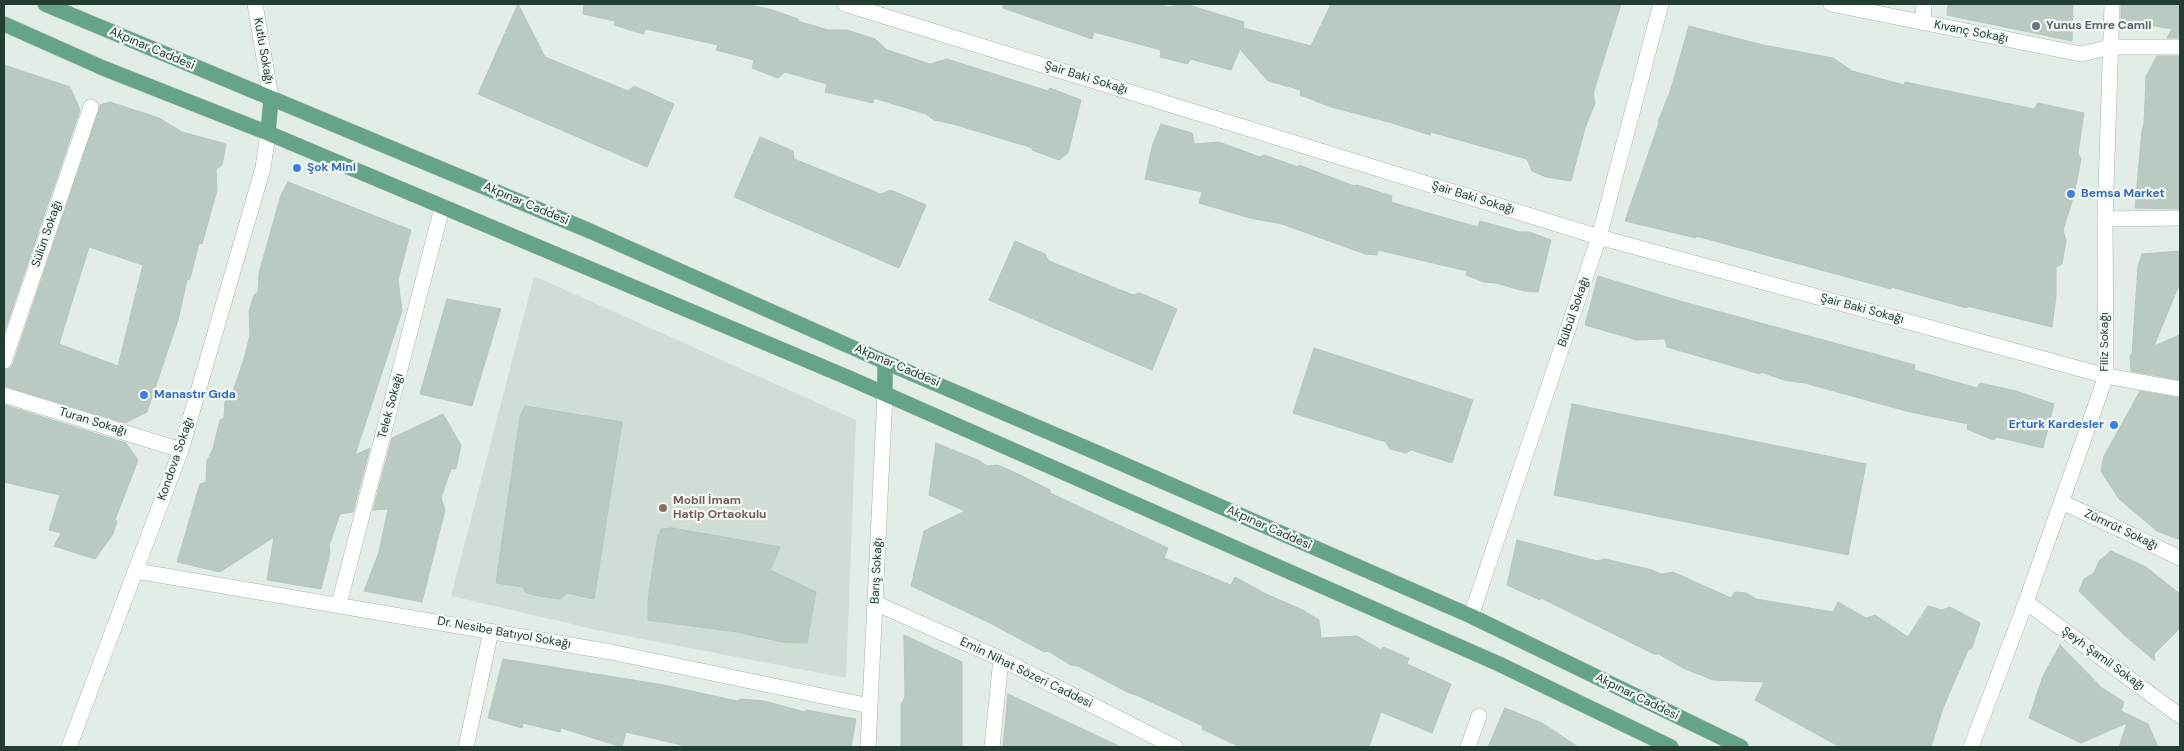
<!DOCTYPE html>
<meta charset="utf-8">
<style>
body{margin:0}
#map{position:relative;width:2184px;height:751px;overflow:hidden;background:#e2ede6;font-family:"DM Sans",sans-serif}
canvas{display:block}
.frame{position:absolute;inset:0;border:5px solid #213e31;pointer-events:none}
</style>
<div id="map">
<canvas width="2184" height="751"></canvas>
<div class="frame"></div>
</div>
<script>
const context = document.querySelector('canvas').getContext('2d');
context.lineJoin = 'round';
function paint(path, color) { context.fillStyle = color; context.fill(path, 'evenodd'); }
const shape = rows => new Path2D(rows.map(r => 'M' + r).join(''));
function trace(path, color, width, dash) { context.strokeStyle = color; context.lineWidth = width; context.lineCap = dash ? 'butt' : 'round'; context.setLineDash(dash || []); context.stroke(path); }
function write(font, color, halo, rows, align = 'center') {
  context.font = font + ' "DM Sans",sans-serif'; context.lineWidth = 4.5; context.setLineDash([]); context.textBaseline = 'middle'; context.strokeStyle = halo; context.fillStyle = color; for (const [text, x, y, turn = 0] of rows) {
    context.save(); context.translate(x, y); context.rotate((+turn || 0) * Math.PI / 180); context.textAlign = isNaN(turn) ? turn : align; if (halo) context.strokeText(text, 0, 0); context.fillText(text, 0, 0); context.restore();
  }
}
paint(shape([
 [534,276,856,420,846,678,606,632,451,596]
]), '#d0ddd4');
const building = shape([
 [518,4,545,57,628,91,634,86,674,104,647,167,478,94,518,4],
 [584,4,745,4,773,10,798,19,798,21,828,30,847,30,875,39,887,50,930,64,947,59,1048,91,1050,88,1081,100,1068,153,1059,160,1032,150,1033,148,953,124,934,120,926,114,874,98,873,103,825,92,827,84,785,72,778,78,752,68,754,60,716,50,718,45,646,29,643,34,614,25,615,21,583,14,584,4],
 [1003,4,1157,4,1168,7,1185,4,1244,22,1243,28,1311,46,1331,4,1621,4,1593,94,1595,103,1585,128,1571,181,1546,177,1532,171,1527,159,1431,132,1430,135,1389,122,1331,107,1300,95,1301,90,1268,81,1240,49,1231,70,1190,59,1188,64,1160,57,1161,50,1094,32,1092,39,1003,8,1003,4],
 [1948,4,2073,4,2072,41,1947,15,1948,4],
 [2121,4,2180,4,2180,38,2167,38,2172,29,2121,20,2121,4],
 [1689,26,1763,45,1833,58,1852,71,1904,85,1905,82,2034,109,2038,103,2084,113,2078,153,2081,159,2074,195,2063,230,2066,241,2062,264,2056,267,2056,296,2052,327,1967,306,1967,308,1891,287,1891,289,1696,236,1696,238,1625,221,1659,123,1658,122,1670,92,1689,26],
 [2157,56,2180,56,2180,209,2135,208,2142,130,2144,124,2146,76,2157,56],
 [4,65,70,87,80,110,4,333,4,65],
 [110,102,159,118,182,132,226,144,222,165,216,169,217,190,202,244,199,243,190,279,187,280,178,320,147,412,125,423,4,386,4,370,10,368,13,364,100,105,110,102],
 [89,247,143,265,118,366,59,344,89,247],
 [1161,124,1192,133,1194,144,1219,142,1260,157,1264,155,1298,167,1299,165,1354,186,1357,185,1392,196,1391,202,1428,213,1478,227,1480,221,1520,232,1529,232,1551,240,1538,292,1524,291,1496,283,1484,282,1466,275,1467,271,1378,250,1377,255,1365,254,1282,224,1250,218,1199,203,1202,192,1145,179,1152,147,1161,124],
 [760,137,793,151,794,159,881,194,891,190,926,205,899,268,734,197,760,137],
 [288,182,411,230,398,280,402,311,355,455,370,448,353,512,340,514,329,546,330,553,321,589,267,580,274,537,220,572,177,562,200,484,206,482,207,461,213,449,220,420,224,418,225,402,230,390,233,391,244,359,250,335,249,311,254,295,258,292,259,273,281,195,288,182],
 [1015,241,1045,254,1049,261,1133,295,1140,293,1177,309,1152,370,989,300,1015,241],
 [2180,251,2179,285,2154,346,2180,335,2180,380,2131,371,2130,355,2132,355,2138,266,2142,254,2180,251],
 [1598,276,1680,301,1915,365,1914,370,1977,388,1980,383,2016,391,2054,404,2043,448,1997,437,1993,440,1967,429,1968,424,1906,411,1805,383,1784,380,1761,372,1760,374,1667,347,1665,339,1637,340,1585,325,1598,276],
 [447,299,501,309,472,406,420,394,447,299],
 [1314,348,1473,400,1452,463,1411,450,1406,453,1390,449,1386,442,1293,413,1314,348],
 [2140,391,2180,398,2180,540,2157,531,2119,499,2101,471,2104,456,2140,391],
 [1572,404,1866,464,1848,555,1554,495,1572,404],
 [4,405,126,443,138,460,115,520,117,521,113,534,95,559,54,546,61,533,49,530,60,495,4,482,4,405],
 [525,406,622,422,594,599,567,593,560,599,533,595,525,592,523,587,496,583,520,417,525,406],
 [443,414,461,445,456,469,451,469,441,498,445,510,422,602,364,591,379,552,388,509,373,510,392,438,443,414],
 [936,443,980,461,987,466,998,465,1018,474,1050,490,1050,493,1168,548,1164,558,1231,585,1235,577,1266,594,1303,610,1319,620,1321,638,1357,636,1381,650,1383,647,1409,658,1407,664,1451,684,1432,733,1381,712,1369,747,1240,747,1202,729,1203,726,1134,694,1129,693,1078,666,1071,665,1048,651,1044,652,990,623,911,586,924,531,965,511,929,495,936,443],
 [672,528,780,547,770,570,816,592,807,643,782,642,737,632,648,620,648,601,657,540,661,529,672,528],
 [1517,540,1597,561,1605,559,1652,570,1661,574,1673,572,1731,598,1735,592,1746,593,1756,599,1833,612,1838,602,1866,618,1875,615,1908,637,1928,606,1942,610,1950,607,1980,623,1972,648,1968,650,1943,708,1931,747,1840,747,1755,700,1764,682,1713,680,1683,668,1659,654,1654,654,1541,598,1540,600,1507,585,1517,540],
 [2111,551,2146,567,2180,594,2180,628,2154,654,2155,661,2124,635,2079,591,2084,579,2094,573,2099,561,2111,551],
 [904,635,962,662,962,747,901,747,901,705,905,697,904,635],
 [2060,645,2102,688,2124,702,2121,711,2148,724,2158,747,2119,747,2127,723,2081,743,2029,718,2043,676,2060,645],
 [503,659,664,685,737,701,741,699,764,701,805,712,806,710,856,719,851,747,690,747,626,732,622,747,561,728,560,732,523,723,522,728,488,718,503,659],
 [1008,694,1121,747,1003,747,1008,694],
 [1505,708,1542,723,1578,747,1488,747,1505,708]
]);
paint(building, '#bacac1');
trace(building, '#b4c6bb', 1);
const minor = shape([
 [255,4,271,99],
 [845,4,1599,237,2106,376,2180,389],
 [1831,4,2081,54,2111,47,2180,47],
 [1923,23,1924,4],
 [2105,219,2180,218],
 [4,361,91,107],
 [4,395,181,450],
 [2062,502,2180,558],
 [136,571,611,652,870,706],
 [2026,602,2180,716],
 [875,603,1001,659,1175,747],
 [339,604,442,208],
 [1471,616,1599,237,1661,4],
 [69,747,181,450,263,168,268,133],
 [466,747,491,631],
 [868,747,885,394],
 [992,747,1001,659],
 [1468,747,1479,716],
 [1971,747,2026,602,2106,376,2105,219,2112,4]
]);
const major = shape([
 [45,4,590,231,885,362,1100,454,1471,616,1741,747],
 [4,24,103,68,268,133,849,378,1499,664,1671,747],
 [268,133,271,99],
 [885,394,885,362]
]);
trace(minor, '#a4b5ac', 16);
trace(major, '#c1c9c5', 16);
trace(minor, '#fff', 15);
trace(major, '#65a488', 15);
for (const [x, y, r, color] of [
 [2036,26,5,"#6b7280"],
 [297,168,5,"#3f7fe0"],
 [2071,194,5,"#3f7fe0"],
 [144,395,5,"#3f7fe0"],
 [2114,425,5,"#3f7fe0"],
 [663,508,5,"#8d6e63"]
]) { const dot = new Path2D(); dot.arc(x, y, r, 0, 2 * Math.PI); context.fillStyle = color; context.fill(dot); trace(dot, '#f2f9f4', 2); }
write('bold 12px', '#5b616d', '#f2f9f4', [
 ["Yunus Emre Camii",2046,26]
], 'left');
write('12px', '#213e31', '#f2f9f4', [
 ["Kıvanç Sokağı",1971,32,11],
 ["Akpınar Caddesi",152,49,23],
 ["Kutlu Sokağı",263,51,80],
 ["Şair Baki Sokağı",1086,78,17],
 ["Şair Baki Sokağı",1473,198,17],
 ["Akpınar Caddesi",526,204,23],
 ["Sülün Sokağı",47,234,-71],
 ["Şair Baki Sokağı",1862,309,15],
 ["Bülbül Sokağı",1574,312,-71],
 ["Filiz Sokağı",2105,342,-90],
 ["Akpınar Caddesi",897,366,23],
 ["Telek Sokağı",391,406,-75],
 ["Turan Sokağı",93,422,17],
 ["Kondova Sokağı",176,459,-71],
 ["Akpınar Caddesi",1269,528,24],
 ["Zümrüt Sokağı",2121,530,25],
 ["Barış Sokağı",877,571,-87],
 ["Dr. Nesibe Batıyol Sokağı",504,633,10],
 ["Şeyh Şamil Sokağı",2103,659,36],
 ["Emin Nihat Sözeri Caddesi",1026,673,26],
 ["Akpınar Caddesi",1637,697,26]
]);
write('bold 12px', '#366cbe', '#f2f9f4', [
 ["Şok Mini",307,168],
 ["Bemsa Market",2081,194],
 ["Manastır Gıda",154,395],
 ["Erturk Kardesler",2104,425,"right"]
], 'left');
write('bold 12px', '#785e54', '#f2f9f4', [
 ["Mobil İmam",673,501],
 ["Hatip Ortaokulu",673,515]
], 'left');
</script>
